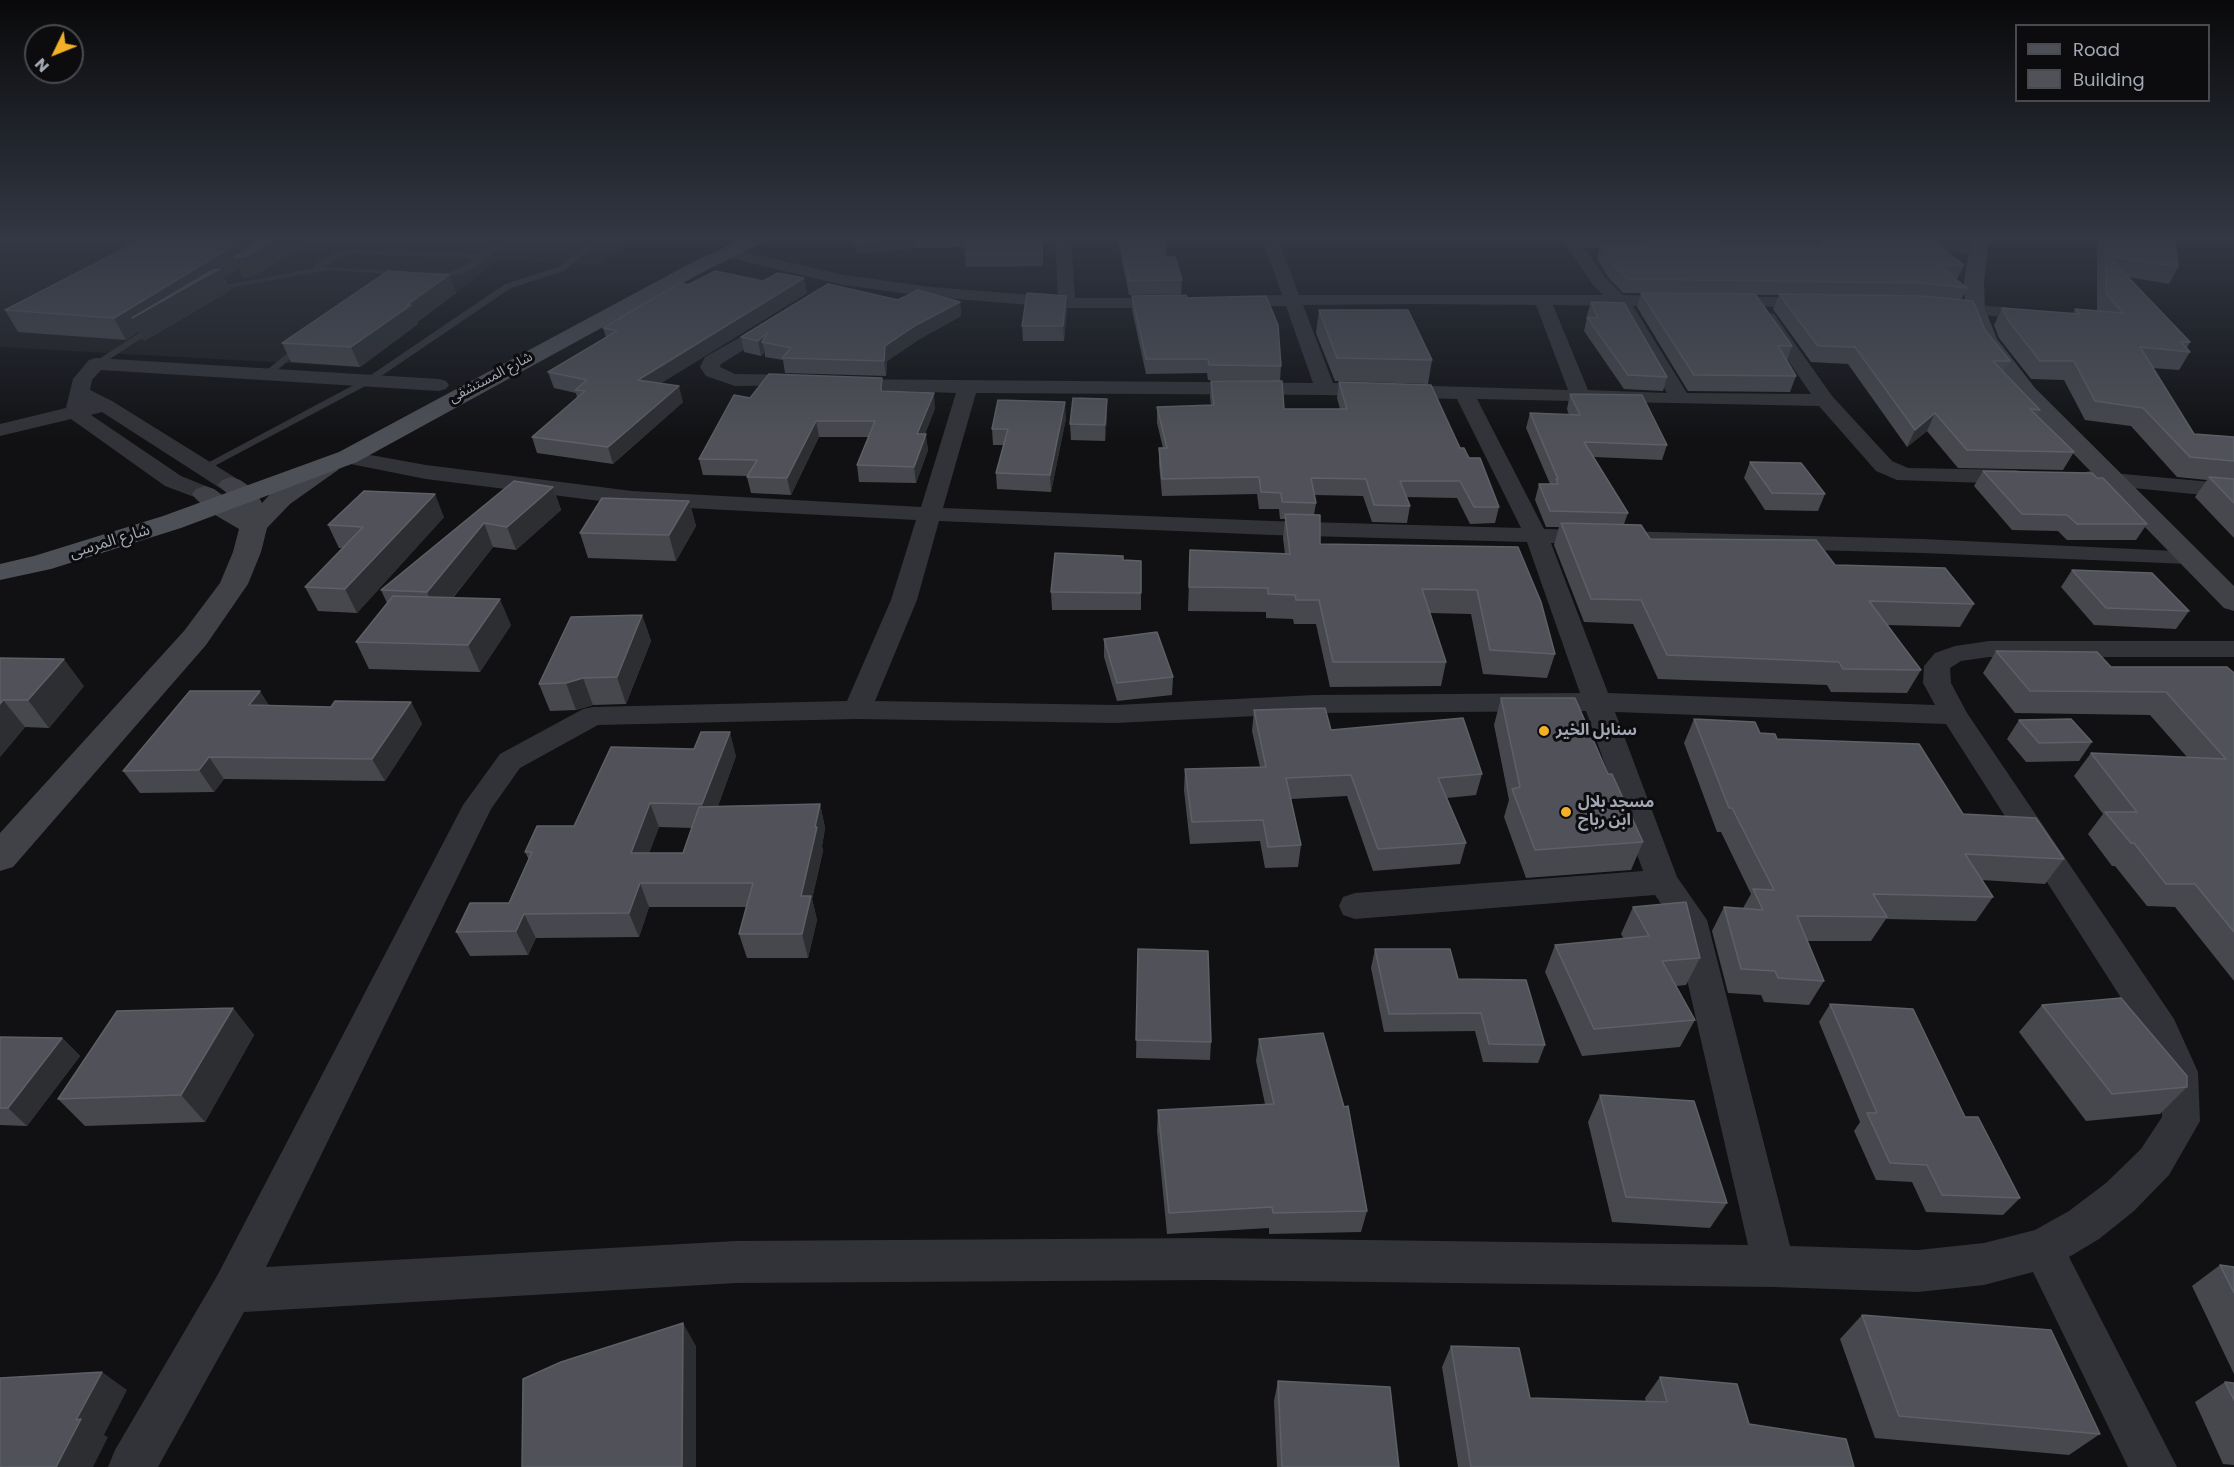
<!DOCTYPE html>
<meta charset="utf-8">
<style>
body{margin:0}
#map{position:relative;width:2234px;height:1467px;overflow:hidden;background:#111113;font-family:Poppins,sans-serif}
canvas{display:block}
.legend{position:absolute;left:2015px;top:24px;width:195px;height:78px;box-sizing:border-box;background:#0c0c0e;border:2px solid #484a50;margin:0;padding:8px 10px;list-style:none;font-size:18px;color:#a2a7b4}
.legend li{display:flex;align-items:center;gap:12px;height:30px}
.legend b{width:30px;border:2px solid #484a50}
.north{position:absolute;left:24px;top:24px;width:60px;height:60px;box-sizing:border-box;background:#0c0c0e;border:2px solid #484a50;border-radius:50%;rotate:227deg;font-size:16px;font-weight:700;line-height:24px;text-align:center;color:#a2a7b4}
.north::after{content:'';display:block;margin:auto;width:21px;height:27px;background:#f4b128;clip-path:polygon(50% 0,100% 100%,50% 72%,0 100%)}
</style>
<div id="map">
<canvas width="2234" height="1467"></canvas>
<ul class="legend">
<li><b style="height:8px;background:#4e5057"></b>Road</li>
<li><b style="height:16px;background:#515259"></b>Building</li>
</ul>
<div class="north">N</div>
</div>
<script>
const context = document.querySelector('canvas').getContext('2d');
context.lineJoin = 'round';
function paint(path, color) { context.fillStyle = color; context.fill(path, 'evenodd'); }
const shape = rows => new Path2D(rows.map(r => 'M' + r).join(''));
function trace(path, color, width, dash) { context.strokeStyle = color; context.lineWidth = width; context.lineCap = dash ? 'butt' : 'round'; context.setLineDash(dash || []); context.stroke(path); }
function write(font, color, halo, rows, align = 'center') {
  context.font = font + ' Poppins,"Noto Sans Arabic",sans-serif'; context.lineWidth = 6; context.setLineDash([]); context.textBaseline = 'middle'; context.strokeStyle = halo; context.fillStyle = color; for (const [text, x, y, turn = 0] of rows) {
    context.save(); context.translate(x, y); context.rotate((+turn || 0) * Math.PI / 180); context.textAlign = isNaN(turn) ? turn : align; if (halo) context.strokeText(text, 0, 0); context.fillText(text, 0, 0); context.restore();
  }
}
paint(shape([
 [0,238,631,238,600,265,499,260,360,367,0,347]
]), '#1d1d20');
paint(shape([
 [408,238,493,238,504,243,489,258,465,273,445,277,427,274,431,272,445,273,459,269,477,258,349,254,340,257,323,267,403,271,407,273,403,275,330,270,221,289,217,287,314,268,314,265,334,253,349,250,484,254,495,244,412,240,408,238],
 [597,238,605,238,564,271,511,288,371,383,207,470,203,471,198,468,365,379,505,284,558,267,597,238],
 [152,325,159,327,99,366,91,364,152,325],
 [299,344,306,346,269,377,263,377,263,373,299,344]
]), '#323338');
paint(shape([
 [1055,238,1071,238,1075,298,1170,298,1176,299,1179,303,1176,307,1170,308,1067,308,931,297,844,285,720,256,718,253,726,248,844,275,931,287,1058,297,1055,238],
 [1262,238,1278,238,1299,295,1603,295,1593,285,1561,238,1682,240,1684,243,1682,246,1676,248,1584,248,1605,277,1623,295,1683,297,1686,301,1683,305,1677,306,1633,306,1687,393,1811,394,1759,318,1762,314,1768,313,1774,314,1832,396,1892,461,1908,468,2016,470,2024,472,2027,477,2024,482,2016,484,1897,480,1876,471,1819,406,1477,399,1544,529,1923,539,2196,552,2200,557,2196,562,2188,564,1923,553,1551,543,1608,693,1935,705,1923,683,1924,666,1935,653,1955,646,1989,641,2234,641,2234,657,1989,657,1961,661,1950,668,1951,683,1967,713,2174,1019,2198,1072,2200,1121,2169,1175,2134,1211,2099,1239,2069,1257,2177,1467,2128,1467,2033,1272,1984,1285,1918,1292,1774,1287,1211,1280,736,1283,244,1312,158,1467,108,1467,115,1450,217,1276,463,805,500,754,583,709,593,707,847,701,891,600,916,520,632,505,426,479,340,462,337,457,340,452,348,451,426,465,632,491,921,507,956,393,843,389,836,387,833,383,836,379,1313,383,1286,306,1229,306,1223,305,1220,301,1223,297,1229,296,1282,295,1262,238],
 [1415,304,1536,305,1568,390,1333,383,1303,305,1415,304],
 [1553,305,1613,306,1622,315,1667,393,1588,390,1553,305],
 [976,393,1325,395,1457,399,1521,528,1272,521,943,508,976,393],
 [939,521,1272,535,1527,542,1580,693,1315,695,1116,705,875,701,917,600,939,521],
 [1586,711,1643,871,1355,893,1343,897,1339,906,1343,915,1355,919,1655,895,1674,923,1748,1245,1211,1238,736,1241,266,1267,491,809,520,768,598,725,857,719,1116,723,1315,713,1586,711],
 [1615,712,1946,724,2146,1037,2160,1072,2162,1117,2141,1149,2106,1183,2069,1211,2035,1230,1984,1243,1918,1250,1790,1246,1707,920,1677,877,1615,712],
 [1902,241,1979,244,1987,249,1979,254,1896,249,1894,246,1896,243,1902,241],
 [1724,296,1815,298,1821,299,1824,303,1821,307,1815,308,1718,305,1715,301,1718,297,1724,296],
 [1949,302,2040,311,2046,312,2049,316,2046,320,2040,321,1943,311,1940,307,1943,303,1949,302],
 [776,317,782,318,785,322,782,326,721,364,720,367,735,374,803,375,810,377,813,381,810,385,735,386,706,376,700,367,705,357,776,317],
 [96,358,439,379,446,381,449,385,446,389,439,391,101,370,92,380,90,390,112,401,239,480,242,485,239,490,231,492,223,490,102,412,91,415,181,476,213,489,216,494,213,499,205,501,165,486,71,419,0,436,0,424,66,408,73,379,89,360,96,358],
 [2090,471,2234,484,2234,498,2082,483,2079,478,2082,473,2090,471]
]), '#323338');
paint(shape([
 [1971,238,1989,238,1984,282,1985,309,1997,339,2035,388,2234,586,2234,611,2224,608,2019,398,1979,345,1965,309,1964,282,1971,238],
 [329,457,338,460,342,465,338,470,290,504,267,528,261,552,248,584,206,645,13,867,0,871,0,833,184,631,220,583,233,552,239,529,210,512,196,499,192,494,196,489,205,486,214,489,236,505,234,500,218,485,222,480,231,477,240,480,255,490,262,503,272,492,320,460,329,457]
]), '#404248');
paint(shape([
 [744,238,767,238,764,242,707,270,357,462,181,528,51,569,0,580,0,564,34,556,163,516,339,452,693,262,744,238]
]), '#4e5057');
paint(shape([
 [234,238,319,238,254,276,243,278,239,268,224,277,231,290,144,341,139,331,126,340,18,332,5,310],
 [520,238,594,238,587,242],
 [853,238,1043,238,1043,266,966,267,965,255,967,247,914,248,858,254],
 [1118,238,1166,238,1165,257,1182,280,1181,294,1129,295,1118,242],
 [1639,238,1713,238,1716,242,1819,244,1820,239,1800,239,1798,238,1938,238,1937,241,1932,241,1964,265,1957,279,1956,279,1967,288,1961,300,2010,361,2004,372,2040,410,2037,416,2074,452,2063,470,1958,468,1927,431,1907,447,1848,364,1811,362,1773,309,1779,295,1756,295,1792,346,1787,360,1796,376,1790,392,1688,391,1637,307,1641,293,1623,293,1608,277,1597,259,1600,245,1637,246],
 [2097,238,2175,238,2178,267,2169,284,2128,277,2190,342,2187,348,2190,352,2179,370,2152,368,2194,434,2234,437,2234,538,2195,497,2207,480,2177,477,2131,426,2085,420,2064,380,2031,379,1999,338,1994,325,2002,308,2073,314,2075,309,2097,311],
 [449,275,456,293,417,322,418,324,360,367,291,362,282,343],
 [804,278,807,293,661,383,683,402,613,464,537,453,532,437,577,398,576,393,554,388,548,372,606,337,603,328,688,285],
 [1132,296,1187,298,1281,366,1280,381,1208,380,1207,373,1146,374,1132,310],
 [898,300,960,302,961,316,918,340,887,361,886,376,785,373,783,360,765,357,765,352,761,356,744,352,741,337],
 [1591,302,1667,377,1663,391,1624,389,1584,331,1587,317,1588,317,1587,315],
 [1067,310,1064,341,1023,341,1022,326],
 [1319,310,1432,360,1428,384,1335,381,1316,333],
 [1211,381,1284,409,1340,409,1337,398,1339,382,1460,448,1469,458,1499,507,1495,523,1470,524,1457,498,1407,497,1410,506,1407,523,1372,522,1363,496,1314,495,1316,503,1314,515,1320,544,1518,547,1555,654,1547,678,1483,674,1471,614,1430,613,1446,662,1441,686,1330,687,1316,624,1294,624,1293,619,1266,618,1266,612,1188,611,1190,550,1285,554,1283,538,1285,519,1280,519,1279,509,1259,509,1257,494,1162,496,1159,464,1159,448,1163,448,1157,423,1157,407,1211,405,1210,397],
 [884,391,935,408,925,434,928,450,916,483,859,482,857,465,869,437,819,437,791,495,751,493,747,477,748,476,703,475,699,459,750,398],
 [1570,394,1667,445,1662,460,1594,457,1628,513,1624,524,1650,539,1835,565,1974,604,1960,627,1888,625,1921,670,1907,693,1831,692,1827,685,1658,679,1633,624,1584,622,1554,545,1559,527,1546,527,1535,500,1539,484,1550,484,1526,428,1530,413,1569,415,1567,409],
 [1107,415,1105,441,1071,440,1070,424],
 [1066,418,1051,492,997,489,996,473,1004,445,993,445,992,429],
 [1750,462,1825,494,1818,511,1765,510,1744,478],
 [1983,471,2147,524,2136,540,2067,540,2058,531,2012,530,1974,486],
 [514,481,553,487,561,510,516,550,493,547,453,598,511,625,480,672,369,669,356,642,387,603,381,590],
 [689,501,696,526,676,561,588,558,580,533],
 [444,517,357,613,318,611,305,587,343,548,339,548,328,525],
 [1123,560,1141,561,1141,610,1052,610,1051,592],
 [2072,570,2189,611,2176,629,2094,625,2061,587],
 [642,615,651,641,626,704,593,705,576,710,550,711,539,684],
 [1104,639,1173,677,1172,695,1117,701,1104,657],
 [1996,651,2111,667,2234,673,2234,981,2175,907,2147,906,2115,866,2112,866,2088,834,2103,814,2074,776,2091,753,2187,757,2150,715,2015,713,1983,673],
 [0,658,84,686,49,728,25,727,0,757],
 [1501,698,1608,774,1643,842,1631,870,1526,878,1504,817,1509,800,1494,725],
 [411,702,422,724,385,781,224,779,214,792,140,793,123,771,269,706,331,707],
 [1254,710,1331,730,1482,774,1476,795,1447,798,1466,843,1460,864,1373,871,1347,796,1291,799,1301,845,1298,867,1265,868,1260,841,1190,844,1184,790,1185,769,1260,767,1252,731],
 [1694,719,1760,733,1777,739,1963,814,2064,859,2045,884,1982,880,1993,897,1976,921,1886,919,1871,941,1807,941,1824,981,1809,1005,1764,1002,1761,995,1728,993,1712,931,1724,907,1743,908,1751,894,1721,832,1717,832,1684,743],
 [2019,720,2092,742,2079,761,2026,762,2007,739],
 [694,749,736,756,718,806,820,804,825,828,822,846,823,851,812,899,817,920,808,958,747,958,739,934,746,907,649,907,639,937,536,938,528,955,470,956,456,932,509,903,529,860,525,852,574,826],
 [659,827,692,828,683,853,649,853],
 [1633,907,1700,958,1686,985,1676,986,1695,1020,1680,1047,1582,1056,1545,972,1555,945,1624,939,1621,934],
 [1138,949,1211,1042,1210,1060,1136,1058],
 [1375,949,1545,1045,1538,1063,1483,1062,1475,1031,1384,1032,1371,968],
 [1830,1004,1965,1117,2020,1198,2003,1215,1926,1212,1912,1182,1876,1180,1854,1131,1860,1122,1819,1022],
 [2042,1005,2187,1087,2160,1114,2086,1121,2019,1032],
 [233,1008,254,1035,205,1122,85,1126,58,1099],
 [0,1037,62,1038,80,1056,27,1126,0,1125],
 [1259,1039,1367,1211,1361,1232,1269,1234,1269,1228,1167,1234,1157,1131,1158,1110,1265,1104,1256,1061],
 [1600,1095,1727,1203,1710,1228,1612,1222,1588,1122],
 [2220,1265,2234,1267,2234,1374,2192,1286],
 [1862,1315,2100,1434,2069,1455,1875,1438,1840,1339],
 [1451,1346,1530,1398,1646,1402,1645,1398,1660,1377,1749,1424,1854,1467,1458,1467,1442,1367],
 [1278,1381,1399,1467,1277,1467,1274,1401],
 [2225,1382,2234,1383,2234,1465,2223,1464,2195,1402]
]), '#47484e');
paint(shape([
 [246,238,319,238,254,276,243,278,239,268,224,277,231,290,144,341,139,331,126,340,114,318],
 [586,238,594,238,587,242],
 [899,238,913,238,914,248,858,254,857,242],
 [449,275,456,293,417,322,418,324,360,367,351,347,407,305],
 [804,278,807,293,642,395,638,380],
 [1066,296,1067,310,1064,341,1063,326],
 [960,302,961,316,918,340,887,361,886,376,884,361,885,346,916,325],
 [768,332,762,342,765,352,761,356,758,341],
 [882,378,884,393,881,391],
 [679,386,683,402,613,464,608,447],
 [934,393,935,408,919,450,917,434],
 [1107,399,1107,415,1105,441,1105,425],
 [1065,402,1066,418,1051,492,1050,475],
 [1935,413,1927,431,1907,447,1915,430],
 [816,421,819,437,791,495,787,478],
 [926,434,928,450,916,483,914,467],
 [553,487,561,510,516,550,507,527],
 [435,494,444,517,357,613,345,589],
 [689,501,696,526,676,561,669,535],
 [484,523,493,547,438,616,427,592],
 [500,599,511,625,480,672,468,645],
 [642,615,651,641,626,704,617,677],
 [64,659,84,686,49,728,28,700],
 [583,678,593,705,576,710,566,683],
 [260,691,274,713,249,705],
 [3,700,25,727,0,757,0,704],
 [411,702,422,724,385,781,372,759],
 [730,732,736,756,710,828,702,804],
 [209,757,224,779,214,792,199,770],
 [650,803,659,827,640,877,631,853],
 [820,804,825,828,822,846,823,851,812,899,817,920,808,958,802,934,801,896],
 [640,883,649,907,639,937,629,913],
 [524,914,536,938,528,955,516,931],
 [233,1008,254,1035,205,1122,181,1095],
 [62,1038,80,1056,27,1126,8,1108],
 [683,1323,696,1346,696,1467,682,1467],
 [102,1372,127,1390,104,1435,108,1437,93,1467,56,1467,76,1420]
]), '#2d2e32');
const building = shape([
 [145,238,246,238,114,318,5,310,145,238],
 [265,238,277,238,245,256,234,258,265,238],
 [855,238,899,238,857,242,855,238],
 [969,238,1042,238,1042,254,965,255,969,238],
 [1120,238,1166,238,1165,257,1175,257,1182,280,1129,281,1120,238],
 [1639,238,1713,238,1716,242,1826,244,1820,239,1931,240,1964,265,1938,265,1967,288,1921,283,1627,279,1612,263,1600,245,1646,246,1639,238],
 [2106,238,2175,238,2178,267,2108,256,2190,342,2181,342,2190,352,2140,347,2194,434,2234,437,2234,461,2190,457,2143,408,2095,401,2074,361,2040,361,2008,320,2002,308,2080,314,2075,309,2123,313,2106,293,2106,238],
 [220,269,208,275,132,318,213,270,220,269],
 [388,271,449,275,407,305,411,305,351,347,282,343,388,271],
 [715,271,763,281,778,273,804,278,638,380,679,386,608,447,532,437,585,391,575,390,587,380,548,372,617,331,603,328,680,283,688,285,715,271],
 [828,284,898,300,918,290,960,302,916,325,885,346,884,361,782,358,791,348,762,342,768,332,758,341,741,337,828,284],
 [1027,293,1066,296,1063,326,1022,326,1027,293],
 [1641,293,1755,294,1792,346,1778,346,1796,376,1694,375,1641,293],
 [1779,294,1922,296,1973,301,1985,330,2010,361,1993,361,2040,410,2030,409,2074,452,1967,450,1935,413,1915,430,1855,347,1818,346,1779,294],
 [1186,295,1187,298,1266,296,1278,325,1281,366,1209,365,1208,359,1146,359,1132,296,1186,295],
 [1591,302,1624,303,1667,377,1628,375,1587,317,1598,318,1591,302],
 [1319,310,1408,310,1432,360,1337,358,1319,310],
 [769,374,882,378,881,391,934,393,917,434,926,434,914,467,857,465,875,421,816,421,787,478,747,477,757,460,699,459,734,395,750,398,769,374],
 [1211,381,1282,381,1284,409,1347,409,1339,382,1431,385,1460,448,1464,448,1469,458,1480,458,1499,507,1474,507,1460,481,1400,481,1410,506,1374,505,1366,479,1311,478,1316,503,1282,502,1281,493,1261,492,1259,477,1162,479,1159,448,1167,448,1157,407,1214,405,1211,381],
 [1570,394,1642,395,1667,445,1584,442,1628,513,1550,511,1539,484,1558,484,1556,479,1558,479,1530,413,1580,415,1570,394],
 [1073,398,1107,399,1105,425,1070,424,1073,398],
 [998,400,1065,402,1050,475,996,473,1008,429,992,429,998,400],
 [1750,462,1801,463,1825,494,1772,493,1750,462],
 [1983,471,2092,473,2097,478,2103,478,2147,524,2077,524,2067,515,2022,514,1983,471],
 [2209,477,2234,479,2234,503,2209,477],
 [514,481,553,487,507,527,484,523,427,592,381,590,514,481],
 [364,491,435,494,345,589,305,587,363,527,328,525,364,491],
 [602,498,689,501,669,535,580,533,602,498],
 [1285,514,1320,515,1320,544,1518,547,1541,602,1555,654,1490,650,1477,590,1422,589,1446,662,1333,662,1319,600,1296,600,1295,595,1268,594,1268,588,1189,587,1190,550,1290,554,1285,514],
 [1561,523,1641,525,1650,539,1816,540,1835,565,1945,568,1974,604,1869,601,1921,670,1843,669,1839,662,1667,655,1641,600,1591,599,1561,523],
 [1055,553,1123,556,1123,560,1141,561,1141,593,1051,592,1055,553],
 [2072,570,2152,573,2189,611,2106,608,2072,570],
 [393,596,500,599,468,645,356,642,393,596],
 [642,615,617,677,583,678,566,683,539,684,571,617,642,615],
 [1157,632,1173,677,1117,683,1104,639,1157,632],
 [1996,651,2097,652,2111,667,2227,667,2234,673,2234,932,2195,884,2166,884,2134,843,2131,843,2105,812,2137,812,2091,753,2226,759,2166,692,2030,691,1996,651],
 [0,658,64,659,28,700,3,700,0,704,0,658],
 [190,691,260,691,249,705,331,707,335,701,411,702,372,759,209,757,199,770,123,771,190,691],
 [1501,698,1575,698,1608,774,1612,774,1643,842,1535,850,1512,789,1520,787,1501,698],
 [1325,708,1331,730,1463,718,1482,774,1438,778,1466,843,1378,849,1351,775,1286,778,1301,845,1268,847,1263,820,1192,822,1185,769,1266,767,1254,710,1325,708],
 [1694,719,1755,722,1760,733,1775,734,1777,739,1919,744,1963,814,2036,818,2064,859,1965,854,1993,897,1873,894,1887,917,1797,916,1824,981,1778,978,1775,971,1741,969,1724,907,1763,910,1753,889,1774,890,1732,808,1729,808,1694,719],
 [2071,719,2092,742,2039,743,2019,720,2071,719],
 [701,732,730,732,702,804,650,803,631,853,683,853,699,807,820,804,815,827,817,827,801,896,811,896,802,934,739,934,753,883,640,883,629,913,524,914,516,931,456,932,470,903,509,903,532,852,525,852,537,826,574,826,611,747,694,749,701,732],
 [1686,902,1700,958,1662,961,1695,1020,1594,1029,1555,945,1649,936,1633,907,1686,902],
 [1138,949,1208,951,1211,1042,1136,1040,1138,949],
 [1375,949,1450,949,1458,979,1526,980,1545,1045,1489,1044,1481,1013,1389,1014,1375,949],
 [2121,998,2187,1076,2187,1087,2112,1094,2042,1005,2121,998],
 [1830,1004,1913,1009,1965,1117,1978,1117,2020,1198,1942,1195,1927,1165,1890,1163,1867,1113,1877,1113,1830,1004],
 [233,1008,181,1095,58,1099,117,1011,233,1008],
 [1323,1033,1344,1107,1348,1106,1367,1211,1273,1213,1272,1207,1169,1213,1158,1110,1274,1104,1259,1039,1323,1033],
 [0,1037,62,1038,8,1108,0,1108,0,1037],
 [1600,1095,1694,1101,1727,1203,1626,1197,1600,1095],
 [2220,1265,2234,1267,2234,1293,2220,1265],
 [1862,1315,2051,1330,2100,1434,1899,1416,1862,1315],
 [683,1323,682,1467,522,1467,523,1379,561,1362,683,1323],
 [1451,1346,1519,1348,1530,1398,1667,1402,1660,1377,1737,1384,1749,1424,1846,1439,1854,1467,1471,1467,1451,1346],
 [102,1372,76,1420,81,1419,56,1467,0,1467,0,1378,102,1372],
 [1278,1381,1390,1387,1399,1467,1282,1467,1278,1381],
 [2225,1382,2234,1383,2234,1400,2225,1382]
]);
paint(building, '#515259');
trace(building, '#5d6067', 1.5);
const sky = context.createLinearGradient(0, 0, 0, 443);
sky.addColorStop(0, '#09090a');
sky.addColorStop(0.54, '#323844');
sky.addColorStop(1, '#32384400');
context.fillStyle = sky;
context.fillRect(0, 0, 2234, 443);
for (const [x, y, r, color] of [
 [1544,731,6,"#f4b128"],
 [1566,812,6,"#f4b128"]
]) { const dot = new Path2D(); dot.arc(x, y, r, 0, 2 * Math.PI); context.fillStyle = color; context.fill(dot); trace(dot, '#0c0c0e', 2); }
write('14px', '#a2a7b4', '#0c0c0e', [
 ["شارع المستشفى",491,378,-28]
]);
write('16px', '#a2a7b4', '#0c0c0e', [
 ["شارع المرسى",110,542,-17]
]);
write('bold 16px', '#a2a7b4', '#0c0c0e', [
 ["سنابل الخير",1556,731],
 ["مسجد بلال",1578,803],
 ["ابن رباح",1578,821]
], 'left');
</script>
